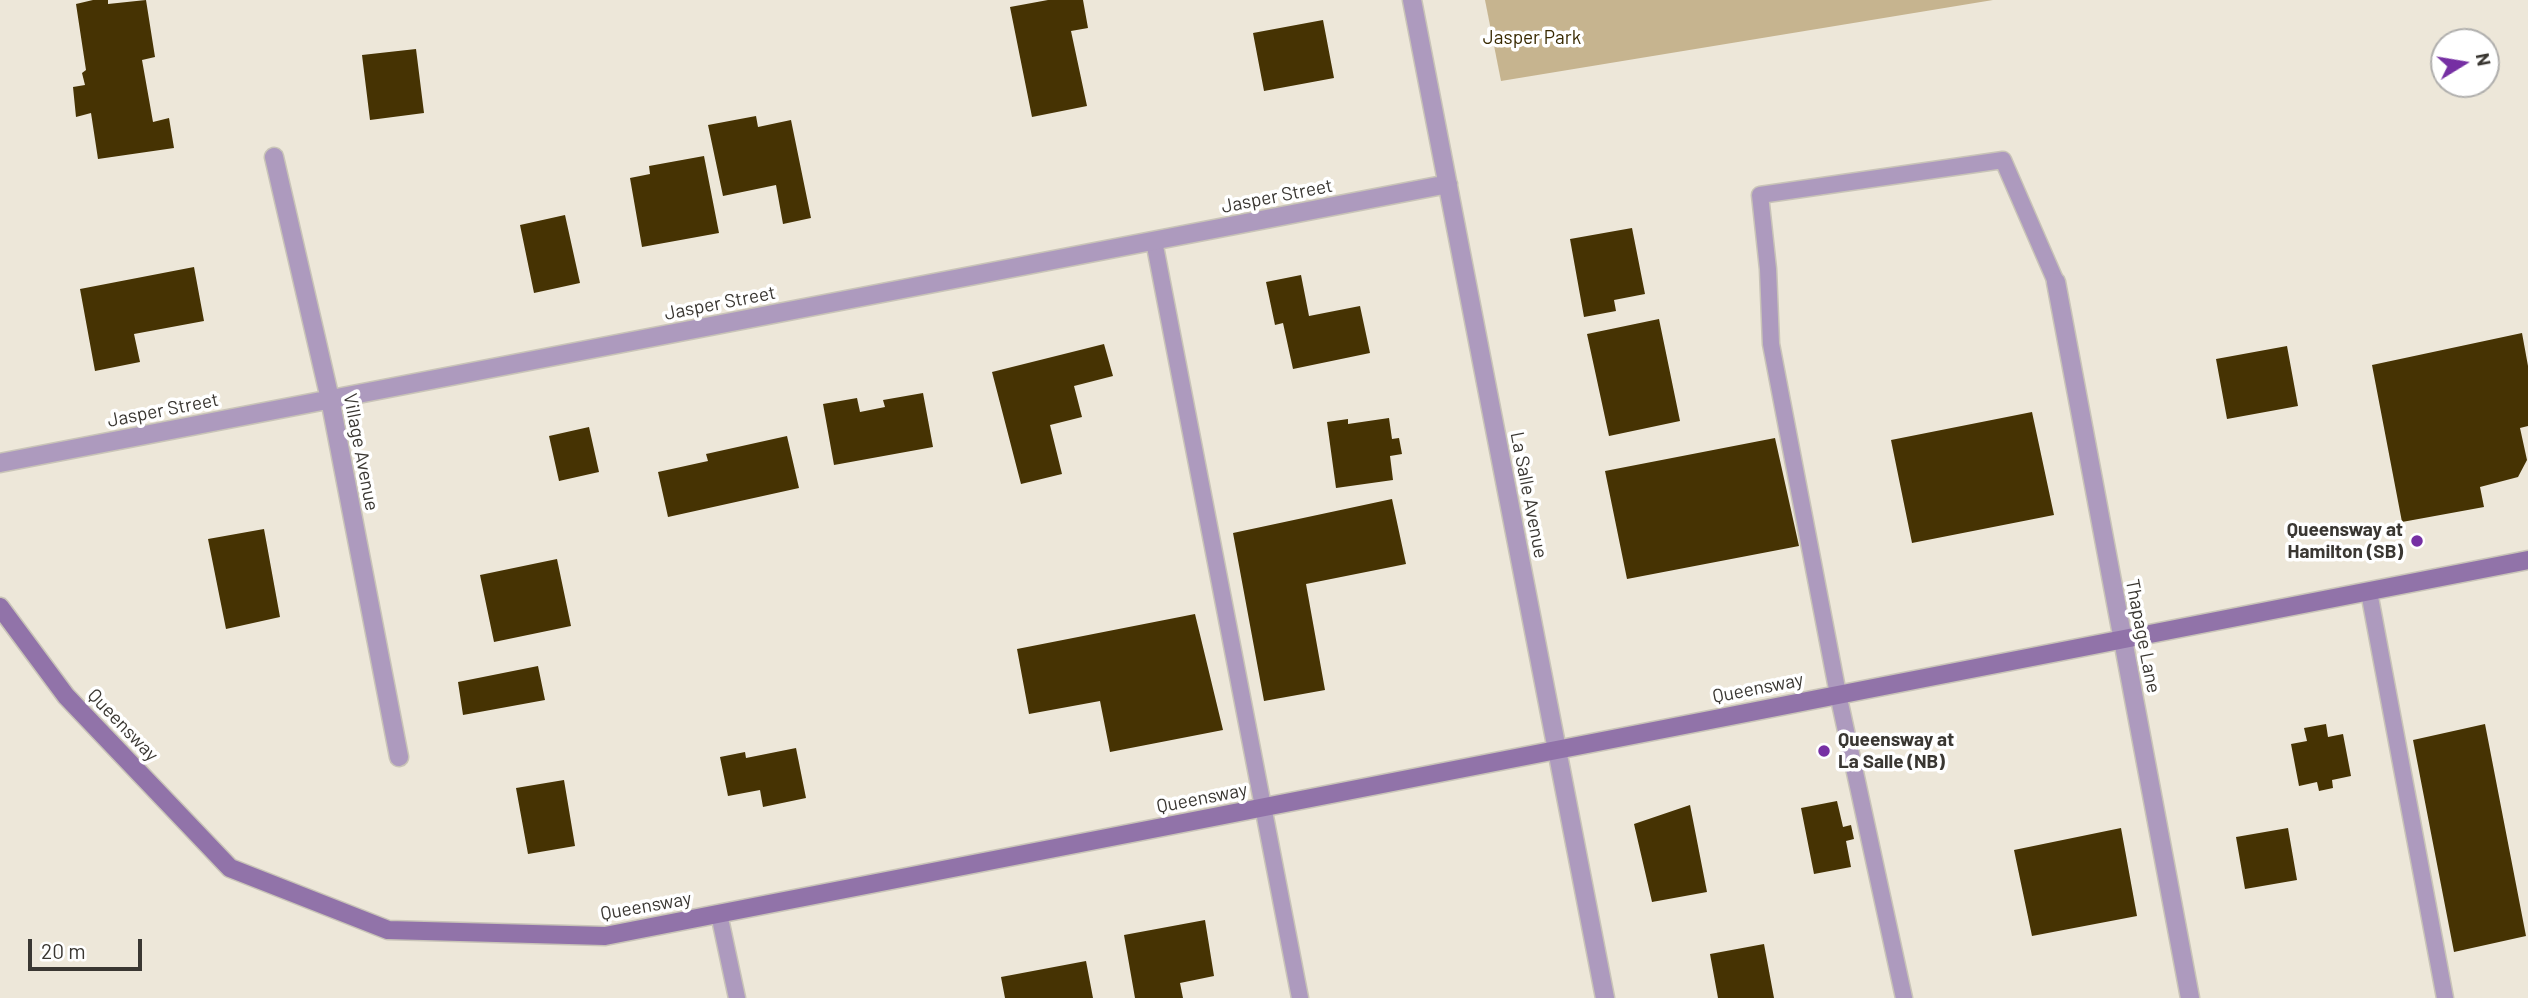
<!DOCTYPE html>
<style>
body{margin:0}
#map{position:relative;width:2528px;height:998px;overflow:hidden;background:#ede7d9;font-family:Barlow,sans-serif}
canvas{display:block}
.north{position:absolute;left:2430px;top:28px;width:70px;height:70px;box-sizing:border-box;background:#fff;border:2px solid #b0afad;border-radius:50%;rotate:79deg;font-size:19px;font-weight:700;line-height:28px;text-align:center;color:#3a3732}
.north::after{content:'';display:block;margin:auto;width:24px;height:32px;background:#762fa3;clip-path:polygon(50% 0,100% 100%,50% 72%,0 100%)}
.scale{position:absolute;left:28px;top:939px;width:114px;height:32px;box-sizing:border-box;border:4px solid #3a3732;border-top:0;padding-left:9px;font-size:21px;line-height:24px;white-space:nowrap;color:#3a3732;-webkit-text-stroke:5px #fff;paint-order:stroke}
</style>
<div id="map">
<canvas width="2528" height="998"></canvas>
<div class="north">N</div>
<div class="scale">20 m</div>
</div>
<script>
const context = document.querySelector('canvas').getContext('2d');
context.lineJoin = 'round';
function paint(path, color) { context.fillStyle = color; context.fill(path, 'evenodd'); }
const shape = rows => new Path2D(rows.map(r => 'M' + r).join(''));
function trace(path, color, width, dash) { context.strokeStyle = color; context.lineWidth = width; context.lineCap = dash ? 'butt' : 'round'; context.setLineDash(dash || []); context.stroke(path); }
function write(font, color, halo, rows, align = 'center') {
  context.font = font + ' Barlow,sans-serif'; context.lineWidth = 7; context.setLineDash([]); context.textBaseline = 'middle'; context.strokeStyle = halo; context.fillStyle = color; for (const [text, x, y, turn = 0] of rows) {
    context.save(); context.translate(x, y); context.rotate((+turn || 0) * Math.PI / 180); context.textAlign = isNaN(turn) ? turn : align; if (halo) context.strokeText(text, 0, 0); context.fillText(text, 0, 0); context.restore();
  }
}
paint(shape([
 [1485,0,1993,0,1501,81]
]), '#c6b48f');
paint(shape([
 [93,0,108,0,108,4,146,0,155,57,142,60,153,122,169,118,174,148,98,159,91,113,76,117,73,87,85,85,82,73,86,70,76,4],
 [1048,0,1083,0,1088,28,1071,31,1087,106,1032,117,1010,7],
 [1323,20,1334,78,1264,91,1253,33],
 [416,49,424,113,370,120,362,55],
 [756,116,758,127,791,120,811,218,783,224,776,185,723,196,708,125],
 [704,156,719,233,642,247,630,178,650,174,649,166],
 [565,215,580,283,534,293,520,225],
 [1632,228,1645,294,1614,300,1616,311,1584,317,1570,239],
 [194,267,204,321,134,334,140,362,95,371,80,289],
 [1301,275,1309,316,1360,306,1370,353,1293,369,1283,323,1275,325,1266,282],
 [1659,319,1680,421,1609,436,1587,334],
 [2522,333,2528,366,2528,426,2520,428,2527,460,2518,477,2480,487,2484,507,2402,522,2372,365],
 [1104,344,1113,376,1074,386,1082,417,1050,425,1062,474,1021,484,992,372],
 [2287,346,2298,406,2227,419,2216,359],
 [923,393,933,447,834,465,823,404,857,398,860,412,885,407,883,400],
 [2032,412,2054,515,1912,543,1891,440],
 [1389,418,1392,439,1399,438,1402,454,1390,456,1393,480,1336,488,1327,422,1348,419,1348,424],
 [589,427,599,472,559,481,549,436],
 [787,436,799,488,668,517,658,472,708,461,706,454],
 [1775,438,1799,546,1627,579,1605,471],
 [1392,499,1406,564,1306,584,1325,690,1264,701,1233,533],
 [264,529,280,617,226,629,208,539],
 [557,559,571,626,494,642,480,575],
 [1195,614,1223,730,1110,752,1100,701,1029,714,1017,649],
 [538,666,545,700,463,715,458,682],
 [2326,724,2328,737,2343,734,2351,776,2332,780,2333,788,2319,791,2317,782,2299,786,2291,744,2307,741,2304,728],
 [2485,724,2526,936,2454,952,2413,740],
 [796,748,806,798,763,807,760,790,728,796,720,757,745,752,746,758],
 [564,780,575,846,528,854,516,788],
 [1837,801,1843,827,1851,825,1854,839,1846,841,1851,867,1814,874,1801,808],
 [1690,805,1707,892,1652,902,1634,824],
 [2121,828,2137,916,2032,936,2014,850],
 [2288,828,2297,880,2245,889,2236,837],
 [1205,920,1214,976,1180,983,1183,998,1135,998,1124,935],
 [1764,944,1774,998,1718,998,1710,954],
 [1086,961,1093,998,1005,998,1001,977]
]), '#463303');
const lane = shape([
 [1154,241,1300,998],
 [2369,592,2445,998],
 [719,914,737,998],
 [1904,998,1838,694,1771,344,1768,269,1760,195,2003,160,2056,282]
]);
const street = shape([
 [1412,0,1605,998],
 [274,157,330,399,399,757],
 [2056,282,2190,998],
 [0,463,1448,184]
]);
const secondary = shape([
 [0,607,66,696,230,868,388,930,605,936,2528,560]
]);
trace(lane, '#c9c4b8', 19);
trace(street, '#c9c4b8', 21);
trace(secondary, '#c9c4b8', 21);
trace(lane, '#ad9abe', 16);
trace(street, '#ad9abe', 18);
trace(secondary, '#9173a9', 18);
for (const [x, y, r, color] of [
 [2417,541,7,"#762fa3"],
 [1824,751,7,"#762fa3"]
]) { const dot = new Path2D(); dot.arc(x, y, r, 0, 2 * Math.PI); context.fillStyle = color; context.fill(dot); trace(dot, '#fff', 2.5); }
write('19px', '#392a02', '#fff', [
 ["Jasper Park",1532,38]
]);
write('19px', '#3a3732', '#fff', [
 ["Jasper Street",1277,196,-11],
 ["Jasper Street",720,303,-11],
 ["Jasper Street",163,410,-11],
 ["Village Avenue",361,452,79],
 ["La Salle Avenue",1529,495,79],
 ["Thapage Lane",2143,636,79],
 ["Queensway",1758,688,-11],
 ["Queensway",123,725,46],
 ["Queensway",1202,798,-11],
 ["Queensway",646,906,-10]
]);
write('bold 19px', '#3a3732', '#fff', [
 ["Queensway at",2403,530],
 ["Hamilton (SB)",2403,552],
 ["Queensway at",1838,740,"left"],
 ["La Salle (NB)",1838,762,"left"]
], 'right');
</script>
